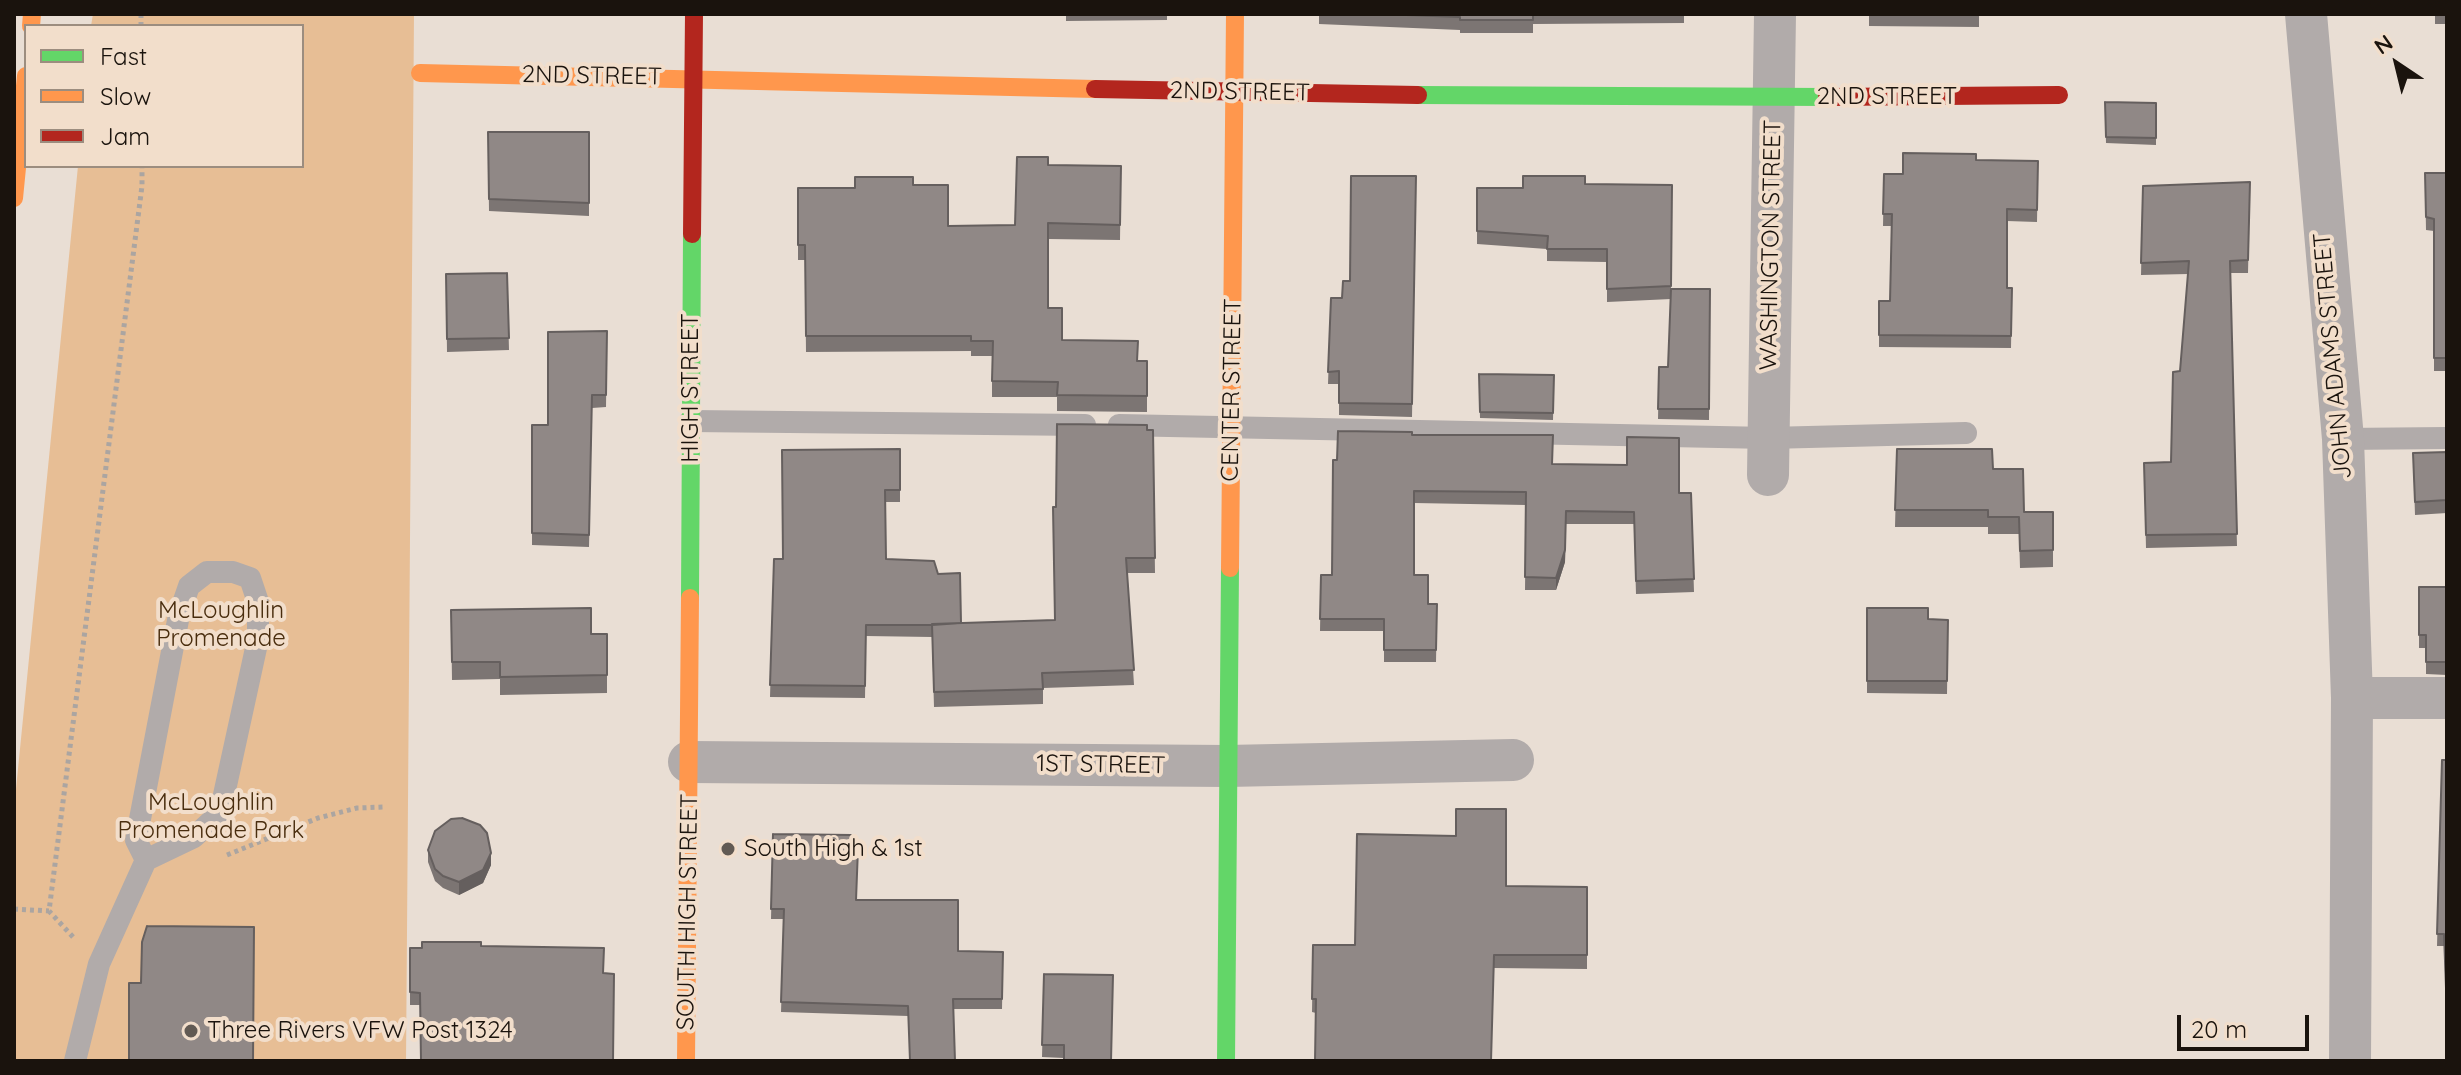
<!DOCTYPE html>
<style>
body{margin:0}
#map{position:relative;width:2461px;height:1075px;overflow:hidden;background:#e9ded4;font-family:Quicksand,sans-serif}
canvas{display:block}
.frame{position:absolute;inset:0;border:16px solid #1a130d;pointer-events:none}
.legend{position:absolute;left:24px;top:24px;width:280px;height:144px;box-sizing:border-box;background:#f2decb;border:2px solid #9c8d7f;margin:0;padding:10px 14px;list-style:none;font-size:24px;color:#1a130d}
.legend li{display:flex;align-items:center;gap:16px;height:40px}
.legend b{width:40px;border:2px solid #9c8d7f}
.north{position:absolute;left:2357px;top:24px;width:80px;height:80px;-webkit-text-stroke:6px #f2decb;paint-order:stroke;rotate:325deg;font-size:22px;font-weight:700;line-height:32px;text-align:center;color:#1a130d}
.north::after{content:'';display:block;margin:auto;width:28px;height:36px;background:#1a130d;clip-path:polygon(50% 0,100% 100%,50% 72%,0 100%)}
.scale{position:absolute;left:2177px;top:1015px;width:132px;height:36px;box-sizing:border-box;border:4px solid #1a130d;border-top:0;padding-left:10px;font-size:24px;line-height:28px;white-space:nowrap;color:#1a130d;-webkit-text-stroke:6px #f2decb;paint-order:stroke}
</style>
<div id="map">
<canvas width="2461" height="1075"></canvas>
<div class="frame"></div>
<ul class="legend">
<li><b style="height:10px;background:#63d668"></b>Fast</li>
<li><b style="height:10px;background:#ff974d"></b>Slow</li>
<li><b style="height:10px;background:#b3261e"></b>Jam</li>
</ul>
<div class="north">N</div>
<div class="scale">20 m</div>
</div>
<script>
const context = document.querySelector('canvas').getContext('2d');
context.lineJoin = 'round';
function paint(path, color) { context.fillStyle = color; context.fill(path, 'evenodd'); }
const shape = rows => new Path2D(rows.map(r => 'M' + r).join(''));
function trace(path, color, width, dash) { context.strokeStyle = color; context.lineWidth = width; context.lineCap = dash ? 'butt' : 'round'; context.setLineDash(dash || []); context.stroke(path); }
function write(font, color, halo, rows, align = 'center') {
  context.font = font + ' Quicksand,sans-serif'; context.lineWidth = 8; context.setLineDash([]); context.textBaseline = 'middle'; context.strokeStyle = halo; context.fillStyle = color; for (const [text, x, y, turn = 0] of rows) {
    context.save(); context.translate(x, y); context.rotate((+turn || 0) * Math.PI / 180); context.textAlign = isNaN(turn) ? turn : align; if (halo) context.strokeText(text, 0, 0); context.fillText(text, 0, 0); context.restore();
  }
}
paint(shape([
 [93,14,414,14,406,1061,14,1061,15,799,78,166,302,166,302,26,91,26]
]), '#e7be95');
trace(shape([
 [141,26,141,14],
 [227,855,318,818,357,808,384,807],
 [14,909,49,911],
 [73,937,49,911,142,186,142,166]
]), '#aba5a1', 5, [4, 4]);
trace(shape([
 [690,421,1085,425],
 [1119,425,1769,438,1966,433],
 [2343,439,2447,438],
 [75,1061,99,964,146,860,194,837,220,813,258,639,258,602,250,578,233,572,207,572,189,586,179,615,136,840,146,860]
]), '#b1abaa', 22);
trace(shape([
 [2306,14,2343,439,2352,698,2350,1061],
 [1768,475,1775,14],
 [2352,698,2447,698],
 [689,762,1227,766,1513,760]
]), '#b1abaa', 42);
trace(shape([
 [1418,95,1827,97],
 [690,598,692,234],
 [1226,1061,1230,568]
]), '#63d668', 18);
trace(shape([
 [31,26,32,14],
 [420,73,1095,89],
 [14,198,26,76],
 [1230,568,1235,14],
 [686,1061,690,598]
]), '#ff974d', 18);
trace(shape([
 [1095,89,1418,95],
 [1827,97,2059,95],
 [692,234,694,14]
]), '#b3261e', 18);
paint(shape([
 [1066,14,1167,14,1167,20,1066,21],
 [1319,14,1684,14,1684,23,1533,24,1533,33,1460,33,1460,30,1319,24],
 [1869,14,1979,14,1979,27,1869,26],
 [2435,14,2447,14,2447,24,2435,24],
 [2105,102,2156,103,2156,145,2106,143],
 [488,132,589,132,589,216,489,211],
 [1976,160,2038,161,2037,222,2007,221,2007,288,2012,288,2011,348,1879,347,1879,301,1890,301,1892,226,1883,226,1884,174,1903,174],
 [1048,165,1121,166,1120,240,1048,239,1048,308,1062,340,1137,361,1147,361,1147,412,1057,411,1057,397,992,397,992,356,971,356,971,351,806,352,805,260,798,260,798,188,855,188,913,185,948,226,1015,225],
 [2425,173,2447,173,2447,371,2434,371,2434,231,2426,230],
 [1416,176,1412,417,1339,415,1339,384,1328,384,1331,298,1342,298,1350,281],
 [2250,182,2248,273,2230,273,2237,546,2146,548,2144,463,2171,462,2180,371,2188,274,2141,275,2143,186],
 [1585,184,1672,185,1671,289,1710,289,1709,420,1658,419,1659,367,1668,367,1671,299,1607,302,1607,262,1547,261,1547,249,1477,244,1477,188,1523,188],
 [507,273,509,350,447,352,446,274],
 [607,331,606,407,592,408,589,547,532,545,532,425,548,425],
 [1479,374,1554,375,1553,420,1480,418],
 [1147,430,1153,430,1155,573,1127,573,1134,685,1043,688,1043,704,934,707,932,637,866,636,865,698,770,697,774,559,783,559,900,449,900,502,885,502,886,559,938,574,961,623,1055,620,1056,507],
 [1412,435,1552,464,1679,493,1691,493,1694,592,1636,594,1634,524,1566,524,1565,562,1556,590,1525,590,1526,505,1414,503,1414,575,1428,604,1437,604,1436,662,1384,662,1384,631,1320,631,1321,575,1332,575,1337,460],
 [1897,449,1993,469,2024,512,2053,512,2053,567,2020,568,2019,534,1988,534,1988,527,1895,527],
 [2447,452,2447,513,2415,515,2413,453],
 [2419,587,2447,587,2447,675,2426,674,2426,648,2419,648],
 [1867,608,1928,619,1948,620,1947,694,1867,693],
 [451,610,591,634,607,634,607,693,500,695,500,679,452,680],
 [2442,760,2447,760,2447,1027,2444,946,2437,946],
 [773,834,857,900,958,951,1003,952,1002,1009,953,1009,908,1016,781,1012,784,919,771,919],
 [428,850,491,865,483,883,459,895,443,888,435,881,428,862],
 [1506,886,1587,887,1587,969,1494,968,1316,1013,1312,1012,1313,945,1355,945],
 [410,948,422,948,420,1005,410,1005],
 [1044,974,1113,975,1064,1058,1042,1057]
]), '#7c7573');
paint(shape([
 [1566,524,1565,562,1556,590,1556,578],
 [491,853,491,865,483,883,459,895,459,882]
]), '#655f5e');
const building = shape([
 [1380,14,1533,14,1533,20,1460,20,1460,17,1380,14],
 [2105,102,2156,103,2156,138,2106,137,2105,102],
 [488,132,589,132,589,203,489,199,488,132],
 [1903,153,1976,154,1976,160,2038,161,2037,210,2007,209,2007,288,2012,288,2011,336,1879,335,1879,301,1890,301,1892,214,1883,214,1884,174,1903,174,1903,153],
 [1017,157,1048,157,1048,165,1121,166,1120,225,1048,223,1048,308,1062,308,1062,340,1138,341,1137,361,1147,361,1147,396,1057,395,1058,382,992,381,993,341,971,341,971,336,806,336,805,245,798,245,798,188,855,188,855,177,913,177,913,185,948,185,948,226,1015,225,1017,157],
 [2425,173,2447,173,2447,358,2434,358,2434,219,2426,217,2425,173],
 [1351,176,1416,176,1412,404,1339,403,1339,371,1328,372,1331,298,1342,298,1343,281,1350,281,1351,176],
 [1523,176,1585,176,1585,184,1672,185,1671,286,1607,289,1607,249,1547,249,1548,236,1477,231,1477,188,1523,188,1523,176],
 [2250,182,2248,260,2230,261,2237,534,2146,535,2144,463,2171,462,2173,372,2180,371,2189,261,2141,263,2143,186,2250,182],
 [507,273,509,338,447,339,446,274,507,273],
 [1671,289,1710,289,1709,409,1658,409,1659,367,1668,367,1671,289],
 [607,331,606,395,592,395,589,535,532,533,532,425,548,425,548,332,607,331],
 [1479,374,1554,375,1553,413,1480,412,1479,374],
 [1057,424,1147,425,1147,430,1153,430,1155,558,1126,558,1134,670,1042,673,1043,689,934,692,932,624,1055,620,1053,507,1056,507,1057,424],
 [1338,431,1412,432,1412,435,1553,435,1552,464,1627,465,1627,437,1679,438,1679,493,1691,493,1694,579,1636,581,1634,512,1566,511,1565,550,1556,578,1525,577,1526,492,1414,491,1414,575,1428,575,1428,604,1437,604,1436,650,1384,650,1384,619,1320,619,1321,575,1332,575,1333,460,1337,460,1338,431],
 [900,449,900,490,885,490,886,559,934,561,938,574,960,573,961,623,932,625,866,625,865,686,770,685,774,559,783,559,782,450,900,449],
 [1897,449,1992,449,1993,469,2023,469,2024,512,2053,512,2053,550,2020,551,2019,517,1988,517,1988,510,1895,510,1897,449],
 [2447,452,2447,500,2415,502,2413,453,2447,452],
 [2419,587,2447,587,2447,662,2426,662,2426,635,2419,635,2419,587],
 [591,608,591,634,607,634,607,675,500,677,500,662,452,662,451,610,591,608],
 [1867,608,1928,608,1928,619,1948,620,1947,681,1867,681,1867,608],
 [2442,760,2447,760,2447,1015,2444,934,2437,934,2442,760],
 [1456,809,1506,809,1506,886,1587,887,1587,955,1494,955,1491,1061,1315,1061,1316,999,1312,999,1313,945,1355,945,1357,834,1456,836,1456,809],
 [462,818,480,825,487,833,491,853,483,870,459,882,443,876,435,869,428,850,435,831,451,819,462,818],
 [773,834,851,835,851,848,858,848,856,900,958,900,958,951,1003,952,1002,999,953,999,955,1061,910,1061,908,1006,781,1002,784,909,771,909,773,834],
 [147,926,254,927,253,1061,129,1061,129,983,141,983,142,942,147,926],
 [422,942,481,942,481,946,604,948,603,973,614,974,613,1061,421,1061,420,993,410,992,410,948,422,948,422,942],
 [1044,974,1113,975,1111,1061,1064,1061,1064,1045,1042,1045,1044,974]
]);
paint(building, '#908886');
trace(building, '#655f5e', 2);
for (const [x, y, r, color] of [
 [728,849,8,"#625a53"],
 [191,1031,8,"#625a53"]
]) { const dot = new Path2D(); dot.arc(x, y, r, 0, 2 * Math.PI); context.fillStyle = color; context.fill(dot); trace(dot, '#f2decb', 3); }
write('24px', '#1a130d', '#f2decb', [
 ["2ND STREET",592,76,1],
 ["2ND STREET",1240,92,1],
 ["2ND STREET",1887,97],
 ["WASHINGTON STREET",1771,245,-89],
 ["JOHN ADAMS STREET",2333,356,-95],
 ["HIGH STREET",691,388,-90],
 ["CENTER STREET",1232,390,-89],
 ["1ST STREET",1101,765,1],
 ["SOUTH HIGH STREET",688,912,-89]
]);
write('24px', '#492d0e', '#f2decb', [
 ["McLoughlin",221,611],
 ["Promenade",221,639],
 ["McLoughlin",211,803],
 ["Promenade Park",211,831]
]);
write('24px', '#1a130d', '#f2decb', [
 ["South High & 1st",744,849],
 ["Three Rivers VFW Post 1324",207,1031]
], 'left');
</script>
